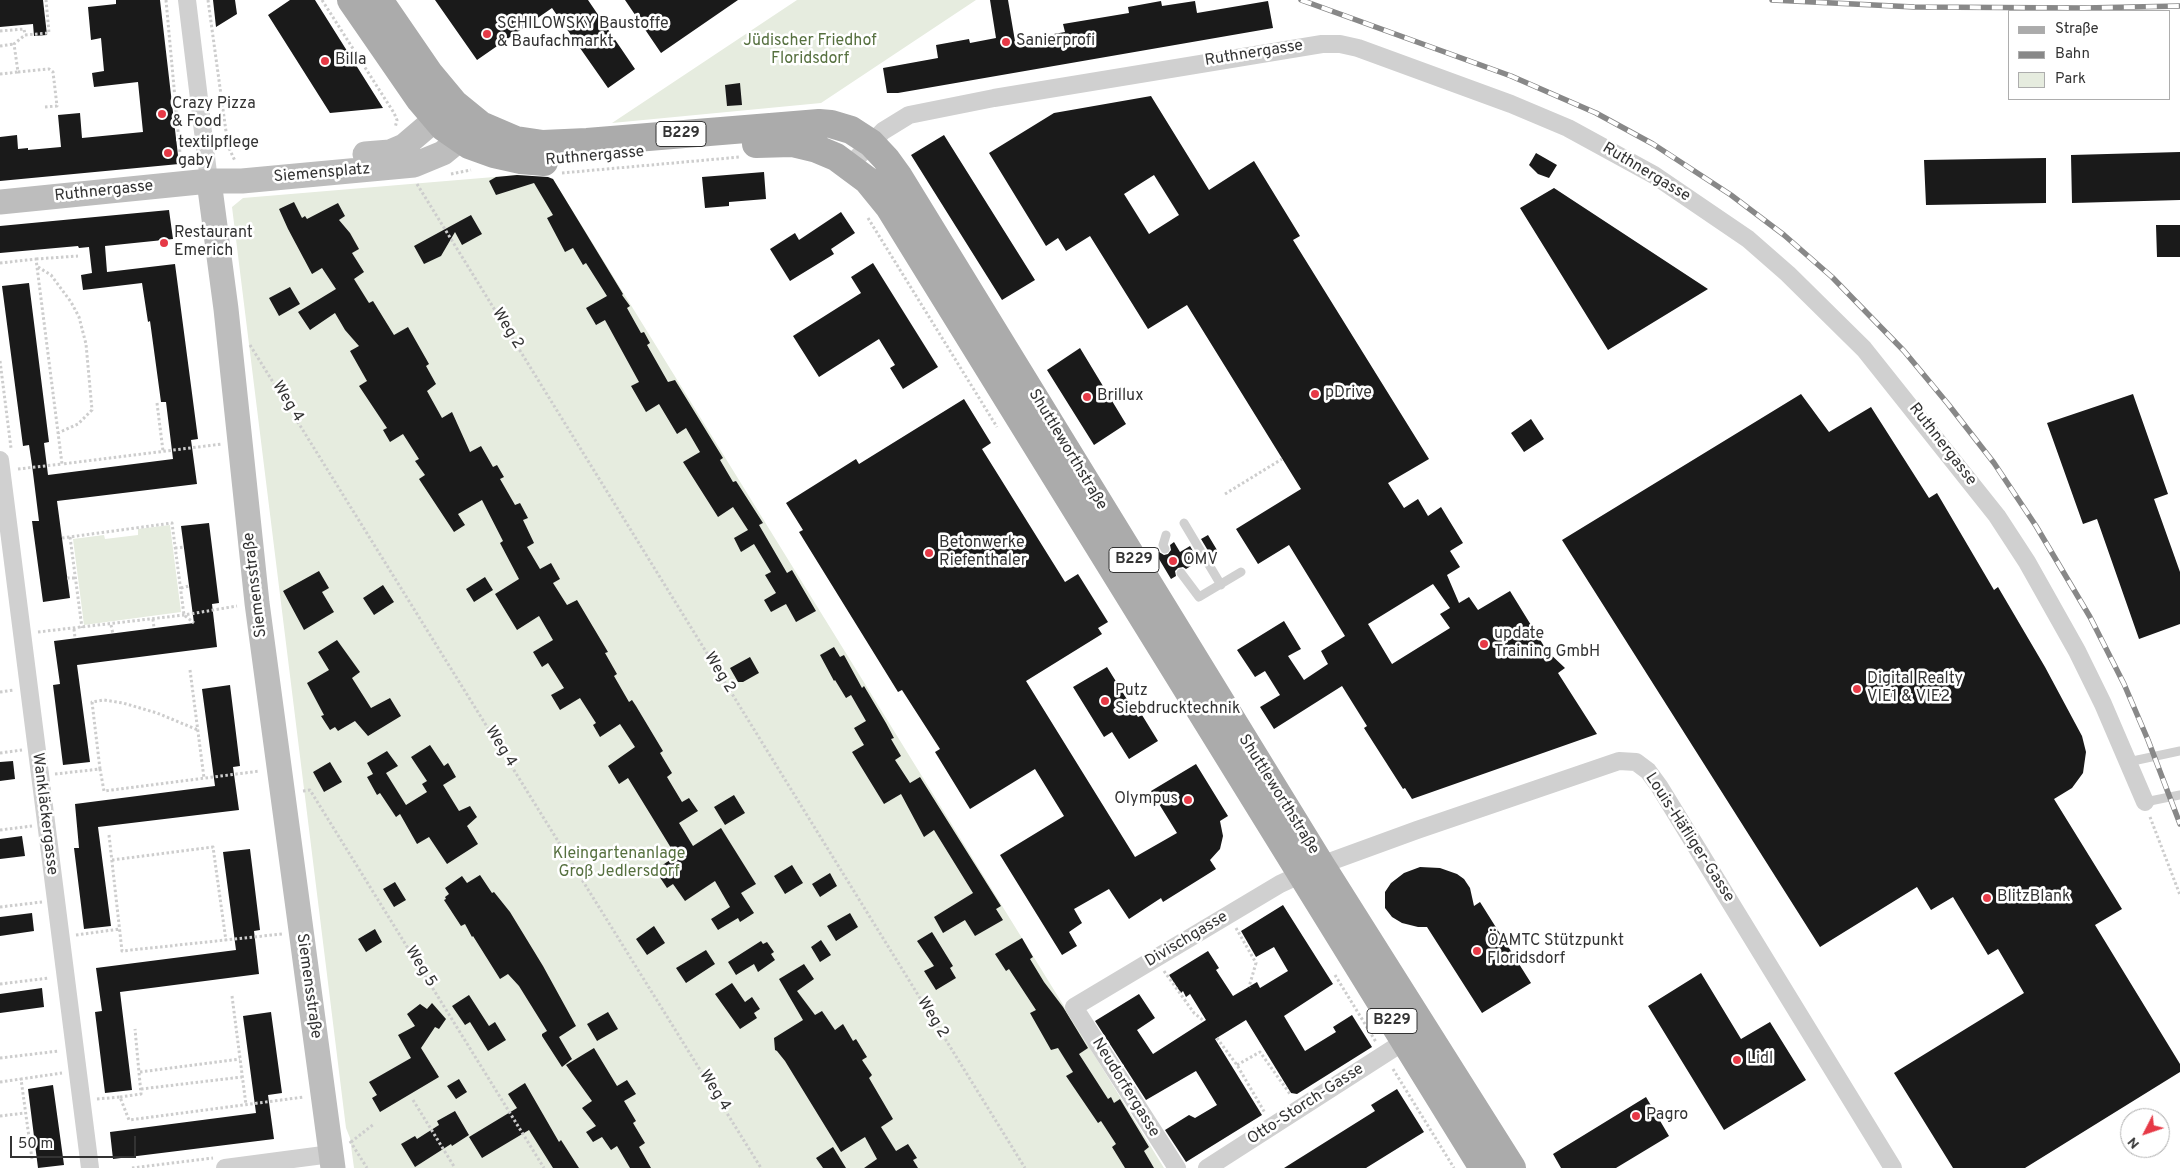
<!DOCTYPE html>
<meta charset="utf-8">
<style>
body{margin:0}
#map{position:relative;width:2180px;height:1168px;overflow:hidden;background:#fff;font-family:Overpass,sans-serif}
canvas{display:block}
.legend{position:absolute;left:2008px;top:10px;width:162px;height:90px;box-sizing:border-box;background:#fff;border:1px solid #adadad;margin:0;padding:6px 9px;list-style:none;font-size:15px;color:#333}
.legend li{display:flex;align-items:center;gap:10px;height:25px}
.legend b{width:25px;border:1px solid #adadad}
.north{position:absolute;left:2120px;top:1108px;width:50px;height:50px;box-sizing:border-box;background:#fff;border:1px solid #adadad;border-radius:50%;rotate:229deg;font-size:14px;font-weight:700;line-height:20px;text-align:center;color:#333}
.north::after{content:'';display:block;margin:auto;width:18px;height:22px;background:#e63946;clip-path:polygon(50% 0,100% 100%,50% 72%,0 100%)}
.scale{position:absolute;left:10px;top:1136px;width:126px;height:22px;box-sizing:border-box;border:2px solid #333;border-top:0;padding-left:6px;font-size:15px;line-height:18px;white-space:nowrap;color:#333;-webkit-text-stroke:4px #fff;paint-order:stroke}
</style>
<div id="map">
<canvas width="2180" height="1168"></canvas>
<ul class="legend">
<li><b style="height:6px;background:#ababab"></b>Straße</li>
<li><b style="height:6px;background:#888"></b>Bahn</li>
<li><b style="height:14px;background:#e6ecdf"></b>Park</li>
</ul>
<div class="north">N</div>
<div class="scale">50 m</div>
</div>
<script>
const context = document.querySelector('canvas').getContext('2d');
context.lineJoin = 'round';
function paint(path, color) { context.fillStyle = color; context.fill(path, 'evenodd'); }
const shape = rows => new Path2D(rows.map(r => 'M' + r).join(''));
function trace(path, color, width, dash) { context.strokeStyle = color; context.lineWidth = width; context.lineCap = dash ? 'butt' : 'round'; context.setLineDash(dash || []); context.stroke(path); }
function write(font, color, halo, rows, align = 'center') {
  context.font = font + ' Overpass,sans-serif'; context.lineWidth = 5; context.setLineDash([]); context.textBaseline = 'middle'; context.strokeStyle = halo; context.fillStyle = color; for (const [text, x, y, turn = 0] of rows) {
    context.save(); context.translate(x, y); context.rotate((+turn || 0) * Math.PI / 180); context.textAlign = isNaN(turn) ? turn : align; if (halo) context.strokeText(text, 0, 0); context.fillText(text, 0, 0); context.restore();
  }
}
paint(shape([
 [797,0,976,0,821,103,612,123],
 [518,175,553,179,1164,1168,354,1168,350,1138,346,1128,232,207,243,198],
 [170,525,181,612,84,625,73,539,104,535,105,539,138,535,138,529]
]), '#e6ecdf');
paint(shape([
 [0,0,43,0,47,35,34,36,33,24,0,27],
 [116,0,160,0,179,164,0,181,0,137,17,135,18,149,28,148,28,150,61,147,58,115,80,113,82,138,143,132,138,82,94,87,92,73,104,71,101,38,91,40,88,7,116,4],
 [213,0,235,0,237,14,216,27],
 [290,0,315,0,383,108,330,113,268,15],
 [435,0,588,0,635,69,608,88,552,8,477,60],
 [625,0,738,0,661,53],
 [990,0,1008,0,1015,41,1065,32,1063,24,1129,13,1128,7,1161,1,1162,6,1195,1,1197,13,1268,1,1273,28,898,93,887,93,883,68,938,58,936,45,969,39,970,43,996,38],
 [740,83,742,105,727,106,725,85],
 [1151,96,1209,190,1254,161,1300,236,1293,240,1429,459,1388,483,1404,508,1418,499,1428,516,1441,507,1463,543,1450,551,1460,567,1447,575,1459,603,1469,597,1478,610,1510,591,1547,651,1565,668,1558,673,1597,734,1412,799,1405,788,1403,789,1364,728,1367,726,1342,686,1274,729,1260,707,1280,695,1265,671,1255,677,1237,650,1284,621,1301,649,1288,656,1304,680,1328,664,1321,651,1345,636,1289,545,1258,564,1236,529,1301,489,1187,305,1148,329,1090,236,1066,251,1058,238,1046,246,989,153,1054,113],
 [1154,175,1179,215,1149,234,1124,194],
 [1433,584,1450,608,1440,614,1450,628,1392,664,1368,624],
 [944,135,1035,280,1002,300,911,155],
 [2180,152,2180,200,2072,203,2071,155],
 [1536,153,1557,165,1549,178,1538,174,1529,165],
 [2046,158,2046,203,1926,205,1924,160],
 [764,172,766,199,729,202,729,206,705,208,702,177],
 [517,175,548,177,553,179,623,294,622,295,630,306,627,308,641,333,644,332,650,343,647,345,668,382,675,380,723,458,720,460,733,482,736,481,763,523,759,525,787,573,792,570,816,611,796,622,786,604,771,612,764,600,776,593,765,575,771,572,754,544,741,552,734,538,748,530,733,507,718,517,683,462,700,452,686,428,677,434,659,404,646,412,631,386,639,382,605,320,596,325,586,308,607,296,586,263,583,265,573,248,565,252,547,218,553,215,534,183,496,195,489,181,496,177],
 [1554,188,1708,289,1608,350,1520,208],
 [294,202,302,218,305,216,307,219,338,203,345,216,339,220,350,233,359,249,352,253,364,272,354,279,369,303,373,301,394,335,408,327,429,364,426,366,436,384,427,391,442,418,452,412,470,452,481,446,493,467,497,465,504,477,500,479,515,505,520,503,528,518,523,520,534,543,527,547,540,569,551,563,560,579,553,583,567,605,577,600,608,652,605,653,617,674,614,676,629,702,632,700,636,706,663,751,660,753,672,773,667,777,682,802,689,798,698,811,679,823,693,846,721,828,756,884,741,893,754,913,740,922,738,918,718,930,711,919,730,907,715,881,685,901,673,884,667,888,655,870,676,856,628,778,619,784,608,766,635,747,620,724,600,737,593,725,596,723,580,698,560,710,551,695,564,688,548,663,542,667,533,652,553,640,539,616,517,630,495,594,519,579,500,543,503,541,482,500,458,514,465,525,454,532,419,479,425,475,415,461,419,459,403,434,390,442,383,430,387,428,359,386,367,381,350,351,359,346,345,330,335,313,310,330,298,312,336,289,322,268,312,274,288,229,279,209],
 [169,210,173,239,105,246,107,272,175,264,198,439,191,440,197,484,57,501,70,598,43,602,32,521,39,521,32,465,29,445,23,446,2,286,29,283,49,442,44,443,48,475,173,459,166,402,161,402,150,321,148,322,142,283,83,290,81,275,92,273,89,247,79,248,78,246,0,253,0,226],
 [841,212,855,233,831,249,834,254,790,281,770,249,795,233,799,240],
 [471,215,482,234,462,245,455,232,441,256,424,264,414,246],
 [2156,225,2180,225,2180,257,2157,257],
 [873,263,938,367,903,389,890,368,895,365,879,339,819,377,793,336,861,293,851,277],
 [290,287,300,304,279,316,269,298],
 [1080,348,1126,424,1094,445,1047,370],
 [1801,394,1829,432,1871,407,1929,498,1937,493,1994,590,1998,587,2045,667,2082,736,2086,752,2083,773,2072,788,2054,799,2122,909,2095,925,2180,1064,2180,1072,2025,1168,1953,1168,1894,1073,2024,993,1998,949,1988,955,1953,897,1931,910,1917,887,1820,947,1562,540],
 [2133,394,2168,494,2154,499,2180,572,2180,624,2139,639,2097,519,2083,524,2047,423],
 [964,399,991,443,982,449,1065,582,1078,574,1108,622,1098,628,1102,634,1026,681,1135,857,1177,833,1151,791,1196,764,1228,816,1220,821,1223,836,1220,849,1210,860,1216,869,1163,902,1161,898,1129,919,1109,889,1074,909,1082,923,1069,932,1077,946,1062,955,1000,855,1064,816,1035,769,970,809,935,752,940,749,902,690,898,692,799,532,803,530,786,503,856,459,859,464],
 [1531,419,1544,439,1524,452,1511,433],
 [209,523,219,603,212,604,217,647,77,665,90,762,63,765,53,685,60,684,54,641,194,623,181,526],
 [1208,535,1217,550,1210,554,1201,539],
 [1174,542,1180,552,1190,546,1199,561,1186,569,1183,567,1178,568,1175,571,1176,576,1171,579,1156,554,1159,552,1164,555,1168,554,1171,550,1170,545],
 [319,571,329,588,322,592,334,612,304,630,283,591],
 [485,577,493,590,474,602,466,589],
 [383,585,394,602,374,615,363,598],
 [337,640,360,672,352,678,371,708,390,698,401,716,368,736,355,721,338,731,335,727,330,730,321,716,324,715,307,683,329,670,318,652],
 [834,647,840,657,844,655,862,688,864,686,886,723,894,738,891,739,901,756,895,760,910,783,920,777,1001,906,996,909,1003,920,975,936,965,920,943,933,934,917,973,893,934,830,924,837,901,794,884,804,852,752,864,745,854,728,866,721,851,695,846,698,835,680,834,681,820,655],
 [750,657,759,673,743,682,738,682,730,668],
 [1107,667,1138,717,1142,715,1158,741,1129,759,1112,732,1104,737,1073,687],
 [230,685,240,766,233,767,239,810,98,827,111,926,84,929,74,848,79,848,75,804,215,786,202,689],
 [430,745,444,766,448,763,456,777,443,785,459,811,470,806,477,817,467,826,478,844,447,864,429,837,417,844,400,814,396,817,380,793,377,795,367,777,373,774,367,763,387,751,398,766,386,773,406,805,427,792,422,784,427,781,411,757],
 [13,761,15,779,0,781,0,762],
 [330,762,342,782,324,792,313,772],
 [734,795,745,813,725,825,714,807],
 [22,836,25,856,0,859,0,839],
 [250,849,260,930,254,931,259,974,120,992,132,1090,105,1093,95,1012,102,1011,96,968,236,950,223,852],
 [792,865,803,883,785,894,774,876],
 [1420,867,1440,868,1457,874,1464,879,1470,888,1474,906,1480,902,1531,983,1482,1013,1427,927,1418,927,1402,923,1392,917,1385,908,1385,892,1391,883,1404,873],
 [830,873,837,886,820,897,812,884],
 [480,875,492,893,494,892,510,912,543,966,576,1026,559,1037,572,1059,562,1067,542,1036,542,1034,547,1031,519,986,508,974,500,979,473,936,472,937,465,924,461,926,444,900,446,899,445,897,449,894,445,888,462,876,467,883],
 [395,882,406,900,394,907,383,889],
 [1283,905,1333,984,1284,1016,1305,1051,1336,1032,1333,1027,1352,1015,1372,1047,1297,1094,1291,1093,1246,1020,1215,1039,1262,1115,1186,1162,1165,1130,1189,1115,1195,1118,1217,1105,1196,1071,1146,1100,1095,1021,1139,994,1155,1018,1137,1030,1153,1054,1206,1020,1190,994,1186,997,1183,991,1181,993,1169,975,1208,951,1219,968,1216,970,1233,996,1257,982,1260,988,1288,971,1274,947,1256,957,1241,931],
 [32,913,34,931,0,936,0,917],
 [850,913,858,927,836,941,827,926],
 [654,926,665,943,647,955,636,939],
 [375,929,382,942,366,952,358,939],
 [932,932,953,966,950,968,956,978,936,990,924,971,934,966,917,941],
 [1022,938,1033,957,1030,959,1044,982,1063,1007,1088,1048,1079,1054,1108,1099,1111,1097,1114,1103,1120,1099,1149,1147,1144,1151,1154,1168,1125,1168,1112,1147,1116,1144,1101,1121,1098,1123,1066,1076,1073,1072,1058,1048,1051,1050,1030,1013,1036,1010,1009,969,1006,971,995,954],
 [821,940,831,955,820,962,811,947],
 [761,941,763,944,767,942,774,952,771,954,775,960,758,972,754,964,736,975,728,962],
 [706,950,715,964,686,983,676,968],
 [804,964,814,979,797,991,815,1015,822,1011,835,1030,843,1024,853,1041,856,1039,867,1057,862,1060,872,1075,869,1078,893,1119,881,1127,896,1151,908,1144,917,1158,913,1160,918,1168,864,1168,877,1159,865,1137,841,1152,785,1061,777,1051,775,1050,774,1038,803,1020,779,979],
 [1701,973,1741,1039,1770,1022,1806,1080,1724,1130,1648,1006],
 [732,983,745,1002,752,997,760,1009,754,1013,757,1018,740,1029,715,994],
 [42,988,44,1007,0,1013,0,994],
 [469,995,489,1026,495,1022,506,1040,488,1051,470,1022,465,1025,452,1006],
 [432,1003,446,1019,439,1029,435,1027,421,1048,439,1077,380,1112,372,1098,377,1095,369,1082,411,1058,398,1035,415,1026,407,1014,420,1004,427,1009],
 [271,1012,282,1093,268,1095,274,1139,113,1159,110,1132,256,1113,243,1016],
 [608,1012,618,1029,597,1041,587,1024],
 [594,1048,617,1086,627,1080,636,1094,624,1101,636,1121,633,1123,645,1143,639,1147,651,1168,630,1168,617,1146,611,1150,602,1137,593,1142,586,1132,596,1126,582,1108,592,1101,566,1065],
 [459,1079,467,1092,456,1099,447,1086],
 [525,1083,559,1142,561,1140,579,1168,553,1168,529,1130,482,1158,469,1137,517,1108,508,1094],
 [53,1085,64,1165,38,1168,28,1089],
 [1397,1089,1424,1132,1366,1168,1284,1168,1375,1111,1371,1105],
 [1646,1097,1669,1136,1616,1168,1561,1168,1553,1154],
 [455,1111,469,1135,452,1146,451,1144,415,1167,401,1144,415,1136,417,1139,439,1125,437,1121],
 [833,1147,846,1168,823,1168,816,1158]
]), '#1a1a1a');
trace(shape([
 [166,0,181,164],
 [208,0,228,146,235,161],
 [322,0,394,113,397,120,395,128],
 [0,31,24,29,25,35],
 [0,46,14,44],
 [0,74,18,72],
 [45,107,57,106,53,72,49,69,18,72,14,44,25,35,49,33,46,0],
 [562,173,740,157],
 [451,174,471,170],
 [417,184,1025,1168],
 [868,218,997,427],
 [36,259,78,256],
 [0,263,36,259,62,464,222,444],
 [38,267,51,275,71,302,79,317,86,344,92,410,78,424,58,433],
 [250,345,761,1168],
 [0,361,11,448],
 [157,403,163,451],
 [18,469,62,464],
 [1225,494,1282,459],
 [70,537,82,628],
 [62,538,172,523,184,615,194,623],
 [175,548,184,547],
 [67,578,75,578],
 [181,588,189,586],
 [153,619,154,628],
 [111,625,113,634],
 [74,629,75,638],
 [38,632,184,615,237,606],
 [190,670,204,778],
 [0,692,14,690],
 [0,753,22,750],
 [100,769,92,702,104,700,123,703,157,713,198,730],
 [55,774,100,769,104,791,260,771],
 [303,791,310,790,544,1168],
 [2150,817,2180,895],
 [0,830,32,826],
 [109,835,122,951,282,934],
 [112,860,213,847,226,941],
 [0,907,42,902],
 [1236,928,1256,963,1249,987],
 [76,935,120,929],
 [1164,971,1194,1013,1204,1021],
 [1335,975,1376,1042],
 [0,984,49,978],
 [232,996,246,1105],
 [1217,1038,1237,1065,1265,1113],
 [0,1058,59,1051],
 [1237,1065,1260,1052,1290,1094],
 [1393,1069,1454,1168],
 [140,1072,240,1059],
 [0,1082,21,1079],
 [141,1089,242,1077],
 [120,1097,141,1094,135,1029],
 [97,1099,120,1097,129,1120,304,1097],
 [413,1100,455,1168],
 [0,1116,25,1113],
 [350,1141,367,1168],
 [351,1142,374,1124],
 [32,1159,21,1079,62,1073],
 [132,1168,213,1158]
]), '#cdcdcd', 3, [2.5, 2.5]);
trace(shape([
 [1184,523,1221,585],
 [1165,549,1163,545,1166,535],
 [1181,573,1199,597,1241,572],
 [2128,762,2180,751],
 [2145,802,2180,795]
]), '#d0d0d0', 9);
trace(shape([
 [187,0,209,181],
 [850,165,883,131,909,115,994,98,1322,44,1340,44,1358,48,1511,104,1568,128,1654,175,1748,239,1788,274,1864,349,1997,516,2027,562,2077,651,2103,704,2145,802],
 [0,460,90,1168],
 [225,1168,331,1154],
 [1177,1168,1074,1007,1280,884,1321,865,1417,830,1619,761,1636,762,1648,771,1659,786,1893,1168],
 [1207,1168,1405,1041]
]), '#d0d0d0', 18);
trace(shape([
 [365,154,390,152,404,146,451,106],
 [209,181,226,309,257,603,333,1168],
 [0,202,209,181,242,181,414,165,443,153,454,144,472,122]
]), '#bdbdbd', 25);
trace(shape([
 [351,0,420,100,443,127,469,145,494,154,521,160,544,162],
 [379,0,429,73,454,103,481,125,516,140,543,144,587,142,819,123,831,124,851,130,871,143,886,159,899,177,1321,865,1512,1168],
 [756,144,792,143,817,149,836,157,867,180,889,207,1483,1168]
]), '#ababab', 28);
const rail = shape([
 [1301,0,1511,76,1596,113,1653,144,1731,195,1784,235,1832,277,1904,351,1948,404,1994,463,2036,526,2090,617,2124,684,2148,740,2180,824],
 [1772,0,1914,7,2084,8,2180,6]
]);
trace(rail, '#888', 5.5);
trace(rail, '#fff', 4, [11]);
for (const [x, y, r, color] of [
 [487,34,5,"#e63946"],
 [1006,42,5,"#e63946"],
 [325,61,5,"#e63946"],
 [162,114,5,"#e63946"],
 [168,153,5,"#e63946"],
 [164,243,5,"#e63946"],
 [1315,394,5,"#e63946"],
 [1087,397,5,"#e63946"],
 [929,553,5,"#e63946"],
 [1173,561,5,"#e63946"],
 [1484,644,5,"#e63946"],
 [1857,689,5,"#e63946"],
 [1105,701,5,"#e63946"],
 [1188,800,5,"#e63946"],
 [1987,898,5,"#e63946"],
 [1477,951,5,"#e63946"],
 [1737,1060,5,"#e63946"],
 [1636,1116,5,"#e63946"]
]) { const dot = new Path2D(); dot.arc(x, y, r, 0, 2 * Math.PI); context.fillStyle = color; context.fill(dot); trace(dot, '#fff', 2); }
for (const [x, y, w] of [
 [681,134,50],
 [1134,560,50],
 [1392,1021,50]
]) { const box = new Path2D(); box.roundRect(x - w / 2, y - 12.5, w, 25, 4); context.fillStyle = '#fff'; context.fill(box); trace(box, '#333', 1); }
write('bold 15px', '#333', null, [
 ["B229",681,134],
 ["B229",1134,560],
 ["B229",1392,1021]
]);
write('16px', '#333', '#fff', [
 ["SCHILOWSKY Baustoffe",497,25],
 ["& Baufachmarkt",497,43],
 ["Sanierprofi",1016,42],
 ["Billa",335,61],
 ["Crazy Pizza",172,105],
 ["& Food",172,123],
 ["textilpflege",178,144],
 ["gaby",178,162],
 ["Restaurant",174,234],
 ["Emerich",174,252],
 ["pDrive",1325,394],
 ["Brillux",1097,397],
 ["Betonwerke",939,544],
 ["Riefenthaler",939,562],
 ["OMV",1183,561],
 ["update",1494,635],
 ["Training GmbH",1494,653],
 ["Digital Realty",1867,680],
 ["VIE1 & VIE2",1867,698],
 ["Putz",1115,692],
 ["Siebdrucktechnik",1115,710],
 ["Olympus",1178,800,"right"],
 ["BlitzBlank",1997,898],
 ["ÖAMTC Stützpunkt",1487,942],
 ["Floridsdorf",1487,960],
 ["Lidl",1747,1060],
 ["Pagro",1646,1116]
], 'left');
write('16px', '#56703f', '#fff', [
 ["Jüdischer Friedhof",810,42],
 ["Floridsdorf",810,60],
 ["Kleingartenanlage",619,855],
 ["Groß Jedlersdorf",619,873]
]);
write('16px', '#333', '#fff', [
 ["Ruthnergasse",1254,54,-9],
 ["Ruthnergasse",595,157,-5],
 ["Ruthnergasse",1646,173,31],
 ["Siemensplatz",322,174,-5],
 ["Ruthnergasse",104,192,-6],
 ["Weg 2",507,329,58],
 ["Weg 4",287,402,58],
 ["Ruthnergasse",1942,445,52],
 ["Shuttleworthstraße",1067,450,59],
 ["Siemensstraße",256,585,-97],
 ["Weg 2",719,673,58],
 ["Weg 4",500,747,58],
 ["Shuttleworthstraße",1278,795,58],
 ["Wankläckergasse",44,814,83],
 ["Louis-Häfliger-Gasse",1689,838,57],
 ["Divischgasse",1187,940,-31],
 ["Weg 5",420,967,58],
 ["Siemensstraße",308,986,82],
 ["Weg 2",932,1018,58],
 ["Neudorfergasse",1125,1088,58],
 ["Weg 4",714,1091,58],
 ["Otto-Storch-Gasse",1306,1105,-33]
]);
</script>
